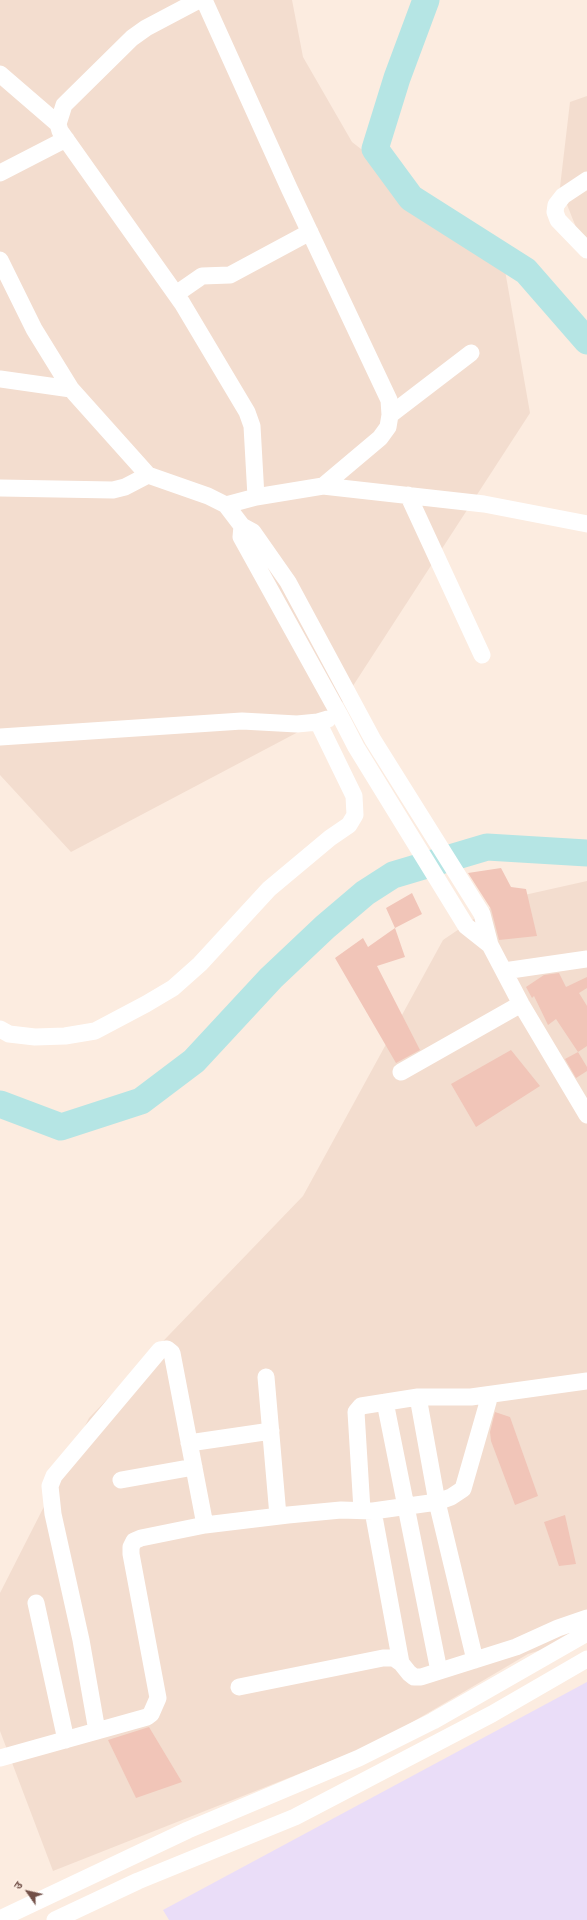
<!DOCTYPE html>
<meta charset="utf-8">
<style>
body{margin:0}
#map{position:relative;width:587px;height:1920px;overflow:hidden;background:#fcece0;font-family:"Exo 2","Noto Sans Devanagari",sans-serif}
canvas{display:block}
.north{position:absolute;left:8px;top:1872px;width:40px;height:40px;-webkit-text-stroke:3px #fff1e6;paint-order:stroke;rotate:304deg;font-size:11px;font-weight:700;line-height:16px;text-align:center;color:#725048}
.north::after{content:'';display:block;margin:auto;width:14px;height:18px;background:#725048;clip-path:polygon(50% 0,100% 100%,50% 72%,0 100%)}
</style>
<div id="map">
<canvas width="587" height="1920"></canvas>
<div class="north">उ</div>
</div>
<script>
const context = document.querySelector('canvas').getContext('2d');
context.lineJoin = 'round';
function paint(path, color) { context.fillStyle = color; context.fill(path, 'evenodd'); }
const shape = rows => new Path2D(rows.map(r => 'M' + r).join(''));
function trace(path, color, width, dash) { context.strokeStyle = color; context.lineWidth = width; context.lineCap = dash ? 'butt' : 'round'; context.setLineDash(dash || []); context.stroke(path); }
paint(shape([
 [0,0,292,0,303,57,352,142,503,259,530,413,336,712,71,852,0,775],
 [587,96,587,255,560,187,570,102],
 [587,881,587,1636,528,1654,377,1743,53,1871,0,1731,0,1593,89,1418,303,1196,443,940,502,900]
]), '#f3ddcf');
paint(shape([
 [587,1682,587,1920,169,1920,163,1910]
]), '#eaddf8');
trace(shape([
 [426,0,397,78,375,149,411,198,526,271,587,341],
 [0,1104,61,1127,141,1101,194,1061,271,978,325,927,365,893,393,875,487,847,587,853]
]), '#b5e5e4', 27);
paint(shape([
 [501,868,511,887,526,889,537,936,499,940,491,909,468,873],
 [412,893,422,914,395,928,386,908],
 [395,928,405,957,377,966,420,1050,396,1063,335,958,363,938,368,947],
 [559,973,566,987,587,977,587,988,579,993,587,1006,587,1046,578,1052,556,1019,548,1025,534,996,532,998,526,987,544,975],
 [511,1050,540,1086,476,1127,451,1084],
 [578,1052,587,1067,587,1071,576,1078,565,1059],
 [495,1412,510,1417,538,1496,515,1505,491,1441,490,1432],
 [565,1515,576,1564,559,1566,544,1522],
 [149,1727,182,1782,136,1798,108,1740]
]), '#f1c5b8');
trace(shape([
 [199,0,146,28,132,38,64,105,58,124,60,131,182,303,247,412,252,426,256,497],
 [204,0,289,188,389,400,390,415,388,427,380,438,323,486,256,497,226,505],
 [0,74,58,124],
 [0,173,66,139],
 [587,180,563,196,556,205,555,212,558,220,587,250],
 [0,260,34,329,71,389,148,475,208,496,226,505,242,526,253,532,288,582,373,740,482,914,490,945,521,1004,587,1115],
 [176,294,202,276,230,275,310,232],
 [0,379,71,389],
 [390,415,471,353],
 [323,486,484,504,587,524],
 [0,488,113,490,125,487,148,475],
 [408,495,482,655],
 [242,526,241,537,339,714,356,747,466,926,490,945],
 [0,737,242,721,297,724,318,722,328,719],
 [504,971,587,959],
 [0,1029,9,1034,35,1037,65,1036,95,1031,146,1004,173,988,200,964,269,889,330,838,349,825,355,815,354,796,318,722],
 [401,1072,521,1004],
 [266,1377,278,1516],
 [418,1397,437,1502,475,1660],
 [385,1402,439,1671],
 [189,1443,271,1431],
 [121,1480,194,1467],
 [362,1510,356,1412,361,1406,418,1397,471,1397,587,1381],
 [373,1511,401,1663],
 [36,1603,66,1740],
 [239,1687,383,1658,394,1658,401,1663,409,1673,414,1677,421,1677,516,1647,558,1628,587,1618],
 [97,1731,81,1640,53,1514,50,1486,54,1476,160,1350,167,1349,172,1353,205,1525],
 [0,1758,147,1717,151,1714,158,1698,131,1554,131,1547,134,1541,141,1538,205,1525,288,1515,341,1510,373,1511,437,1502,451,1497,463,1489,490,1395],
 [0,1919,188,1830,359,1758,433,1721,587,1633],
 [55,1920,138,1881,295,1817,492,1714,587,1659]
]), '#fff', 17);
</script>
